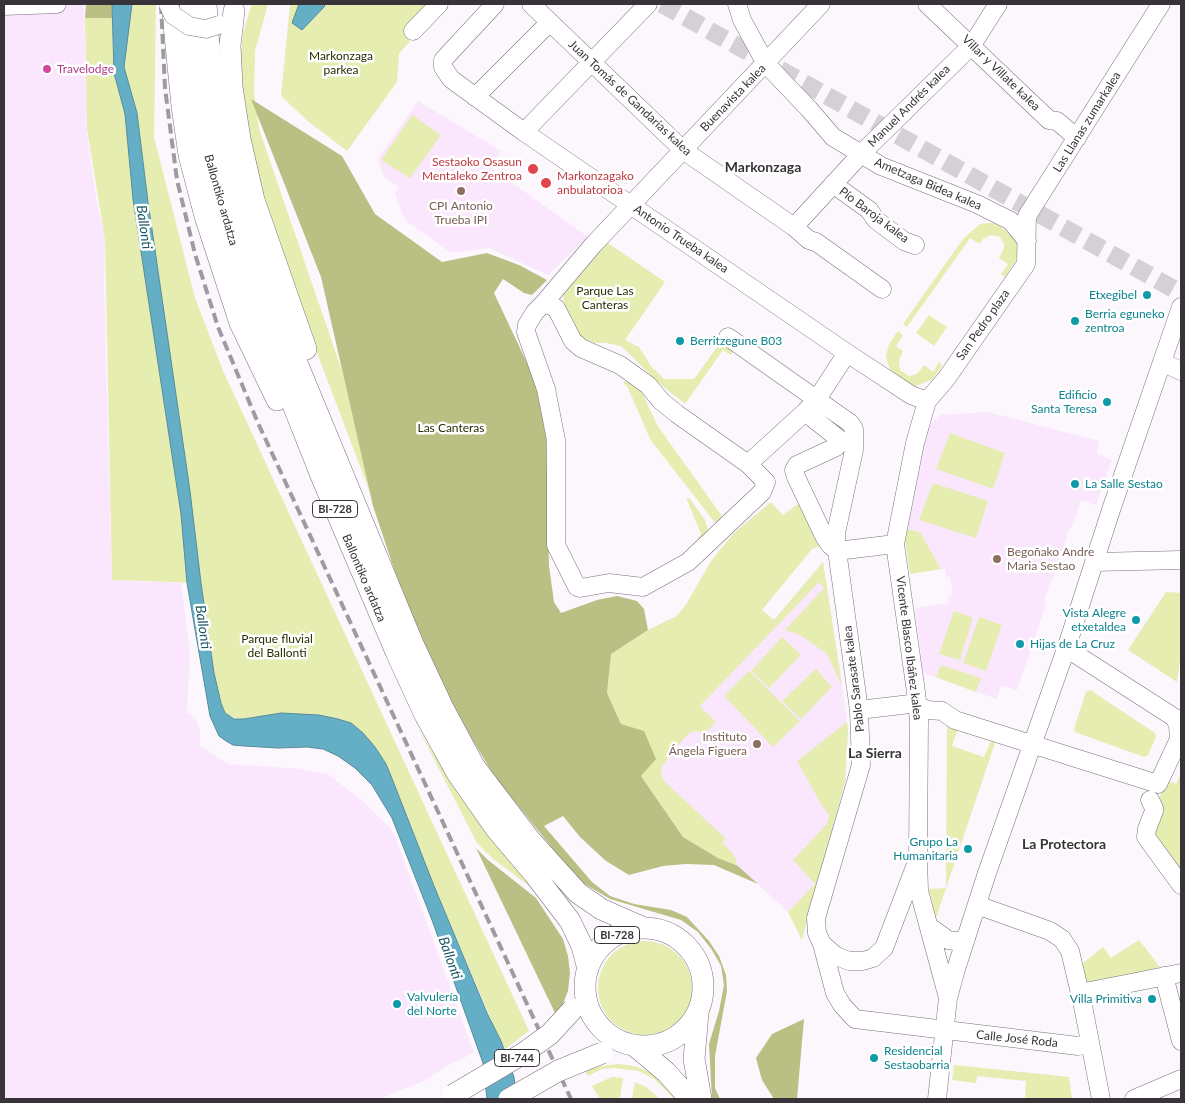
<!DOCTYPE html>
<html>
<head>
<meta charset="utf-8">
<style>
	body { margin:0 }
	#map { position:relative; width:1185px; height:1103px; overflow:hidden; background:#fcf6fd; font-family:Lato,sans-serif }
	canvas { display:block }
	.frame { position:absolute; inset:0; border:5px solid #383339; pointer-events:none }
</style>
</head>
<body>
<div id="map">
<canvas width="1185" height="1103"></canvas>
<div class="frame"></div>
</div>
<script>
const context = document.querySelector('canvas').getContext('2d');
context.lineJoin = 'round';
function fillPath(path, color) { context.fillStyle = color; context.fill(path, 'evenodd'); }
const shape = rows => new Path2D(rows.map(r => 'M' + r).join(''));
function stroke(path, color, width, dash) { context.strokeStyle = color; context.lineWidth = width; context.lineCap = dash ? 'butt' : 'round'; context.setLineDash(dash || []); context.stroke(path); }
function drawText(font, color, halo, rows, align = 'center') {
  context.font = font + ' Lato,sans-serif'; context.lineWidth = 5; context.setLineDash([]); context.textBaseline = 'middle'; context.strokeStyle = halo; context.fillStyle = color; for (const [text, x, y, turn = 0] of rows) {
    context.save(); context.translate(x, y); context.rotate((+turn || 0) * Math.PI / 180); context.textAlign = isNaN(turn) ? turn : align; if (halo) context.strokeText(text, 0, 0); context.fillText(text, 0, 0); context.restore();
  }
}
fillPath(shape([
	[4,4,84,4,87,134,96,198,105,240,104,283,112,580,181,583,190,652,187,712,196,719,200,730,200,746,228,764,301,769,328,774,365,803,390,828,396,839,474,1053,446,1066,426,1080,380,1099,4,1099],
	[418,101,501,151,490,167,588,237,548,275,489,248,451,253,405,220,395,194,399,187,384,177,378,159],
	[988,412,1099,441,1097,454,1112,460,1096,505,1081,500,1072,527,1070,527,1052,581,1051,580,1044,601,1047,602,1046,604,1017,690,1001,685,997,699,923,673,915,608,949,603,948,596,953,595,950,576,946,577,945,569,941,569,920,532,907,529,924,436,929,426,940,415],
	[823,562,840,669,848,730,845,782,818,884,788,912,641,776]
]), '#fae7fe');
fillPath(shape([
	[132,4,156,4,154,137,195,298,224,373,529,1031,504,1050,434,886,391,776,386,764,375,747,363,733,338,719,319,715,281,713,244,719,230,717,225,713,221,703,214,673,201,583,112,580,105,240,87,129,85,18,112,18,114,73,125,114,133,199,181,514,187,583,201,583,148,202,137,113,124,67],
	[252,4,268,4,255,51,254,91,259,129,342,371,371,495,257,195,240,63,243,32],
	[290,4,429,4,408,34,410,41,399,54,397,82,347,151,309,122,281,96],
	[412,115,441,135,410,178,381,160],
	[988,223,994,223,1001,227,1013,237,1017,243,1019,250,1016,260,1005,277,1001,274,1008,264,999,258,1004,248,1004,244,1000,237,990,235,983,239,980,244,970,238,907,327,903,324,963,239,980,224],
	[605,241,665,282,625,340,639,347,651,366,664,379,694,379,723,339,736,347,731,355,723,350,685,404,660,384,621,346,606,343,595,343,582,338,566,313,562,289],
	[929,315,947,327,934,346,916,333],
	[898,331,903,335,896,346,903,351,899,360,900,370,909,376,914,375,918,373,924,365,933,372,939,362,942,365,933,379,916,386,909,385,892,372,888,364,886,356,889,344],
	[627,381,642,392,657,425,722,516,716,524,650,439,628,388,623,382],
	[950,433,1005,453,993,489,936,469],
	[933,483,988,501,976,538,919,520],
	[686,497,690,499,705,520,709,533,684,559,701,534],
	[802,501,820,546,812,549,762,610,774,620,823,562,842,686,827,654,802,636,785,630,824,588,819,582,700,706,716,722,704,734,696,731,691,732,684,738,661,767,661,774,664,781,725,838,723,843,734,855,738,866,718,858,683,837,641,776,621,724,607,693,611,654,648,630,677,616,687,603,711,561,734,533,771,502,783,515],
	[907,529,920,532,941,569,910,574,905,540],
	[1166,592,1181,593,1181,654,1177,682,1128,650],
	[954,611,973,618,960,660,939,654],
	[979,617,1002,625,986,671,963,663],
	[782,637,801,655,769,688,751,671],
	[941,665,981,678,976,692,936,677],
	[816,669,832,687,801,719,782,701],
	[749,671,800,721,773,747,724,696],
	[1090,690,1155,733,1156,737,1148,755,1144,757,1075,732,1074,729,1086,692],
	[847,722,848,730,845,782,802,940,788,912,815,884,793,860,827,824,829,815,821,804,797,761],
	[947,724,958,729,952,746,984,757,991,741,995,743,936,918,929,889,946,888],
	[418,728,451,783,536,891,493,859,477,843],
	[1181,773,1181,876,1150,831,1157,804,1166,780,1176,784],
	[1139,940,1160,967,1158,974,1082,990,1078,967,1103,947,1111,958],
	'598 988a47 47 0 1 1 94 0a47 47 0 1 1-94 0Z',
	[618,1064,635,1066,649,1072,661,1080,678,1099,674,1099,654,1079,639,1071,614,1068,602,1069,588,1076,585,1071,601,1066],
	[954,1065,1069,1077,1072,1099,1025,1099,1026,1081,977,1076,976,1083,952,1080],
	[612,1077,623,1078,620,1099,600,1099,592,1086],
	[635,1082,646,1087,660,1099,632,1099]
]), '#e6edb0');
fillPath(shape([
	[86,4,112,4,112,18,85,18],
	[251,99,342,156,375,214,442,262,487,253,519,265,547,280,532,295,524,293,503,279,494,293,536,382,546,430,549,566,554,602,561,613,597,600,617,596,637,601,644,609,648,630,611,654,607,693,621,724,644,731,656,759,641,776,683,837,718,858,738,866,758,884,714,865,686,864,663,866,629,875,606,861,580,837,563,816,544,826,592,882,610,896,634,904,671,910,687,917,709,941,719,956,726,975,727,991,715,1056,715,1088,720,1099,712,1099,709,1044,719,1011,724,985,721,966,712,950,698,932,681,920,610,899,578,880,495,777,425,662,373,506,321,277],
	[476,848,488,860,536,898,563,939,568,956,570,973,568,991,562,1006,555,1013],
	[804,1019,797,1099,774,1099,762,1080,756,1058,772,1034]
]), '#bac084');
const water = shape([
	[112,4,132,4,124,67,137,113,148,202,190,491,201,583,214,673,221,703,225,713,234,719,244,719,281,713,319,715,338,719,351,723,363,733,375,747,386,764,391,776,434,886,487,1013,501,1041,514,1077,516,1099,487,1099,483,1063,432,920,392,818,372,785,355,768,338,756,323,749,307,747,278,748,244,746,233,745,226,741,219,736,210,716,187,583,181,514,133,199,125,114,114,73,112,4],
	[299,4,323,4,325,6,302,30,292,23,299,4]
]);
fillPath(water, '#64afc5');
stroke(water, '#578a9b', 1);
stroke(shape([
	[662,4,1181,293]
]), '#d5cfd6', 18, [18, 9]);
const minor = shape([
	[495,4,443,60,443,67,451,79,524,132,847,353,911,395,927,401],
	[531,4,683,150,794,227,809,240,816,242,882,289],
	[737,4,742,20,766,64,809,109,833,137,881,166,977,204,1011,221,1027,241],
	[927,4,1049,120,1057,121,1077,138],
	[4,6,57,4],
	[413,31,439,4],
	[475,97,550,22],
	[524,132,648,4],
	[833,184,869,210,876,220,904,241,915,245],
	[794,227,861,154,972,45,998,4],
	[544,303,556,308,573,341,581,348,620,365,648,385,661,401,677,414,748,464,766,482,762,492,688,562,643,587,609,583,580,588,577,587,556,545,556,440,546,389,526,332,527,325,535,312,544,303],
	[544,303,593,245,821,4],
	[728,337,850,423,854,429,854,450,836,533,836,543,859,710,861,765,816,918,817,933,822,944,836,956,849,961,863,961,873,958,884,948,915,867],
	[1162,362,1181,371],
	[805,412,839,439,839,443,836,447,797,465,794,470,796,477,824,536,830,545,837,551],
	[748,464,805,412,817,399,847,353],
	[837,551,895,544],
	[1094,562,1181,560],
	[859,710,910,704,917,705,927,710,942,711,955,720,1158,784,1179,739,1178,726,1175,718,1066,648],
	[1150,800,1154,808,1154,811,1147,829,1146,837,1181,885],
	[977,905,1050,931,1062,939,1070,951,1083,1006,1101,1099],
	[930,927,948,940,956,941,965,940],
	[822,944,835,993,842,1005,855,1019,1078,1046,1090,1044],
	[1164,976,1181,1041],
	[1080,993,1181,973],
	[948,998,919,891,918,859,919,721,916,692,895,544,915,443,927,401,946,379,1026,264,1027,216,1161,4],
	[937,1099,948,998,956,969,987,873,1067,646,1112,507,1181,307],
	[1134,1099,1181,1079]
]);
const major = shape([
	[190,4,196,82,208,161,225,224,280,372,322,478,396,652,425,715,457,773,496,829,535,875,570,921,582,946,588,969],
	[206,4,211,77,226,162,243,217,268,293,413,644,443,708,474,766,531,841,578,893,601,909,644,928],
	[234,11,230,45,232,87,240,139,254,200,306,349],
	[173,15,182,106,189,155,205,216,240,323,277,400],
	'585 987a59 59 0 1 1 118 0a59 59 0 1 1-118 0Z',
	[698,1013,694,1059,701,1099],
	[635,1046,666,1072,683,1091,687,1099]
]);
stroke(minor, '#7b6f7e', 19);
stroke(major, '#7b6f7e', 22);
stroke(minor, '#fff', 18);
stroke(major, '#fff', 21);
stroke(shape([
	[161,4,165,88,177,180,195,254,218,327,258,423,571,1099]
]), '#9f9aa0', 4, [10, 5]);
const minorBridge = shape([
	[168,4,173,15,189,26,206,29,219,25]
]);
const majorBridge = shape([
	[453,1095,524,1053,550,1034,573,1009],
	[509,1099,558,1071,602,1053]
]);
stroke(minorBridge, '#7b6f7e', 19, []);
stroke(majorBridge, '#7b6f7e', 22, []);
stroke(minorBridge, '#fff', 18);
stroke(majorBridge, '#fff', 21);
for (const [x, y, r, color] of [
	[47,69,5,"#d1479c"],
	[533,169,6,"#e0444e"],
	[546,183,6,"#e0444e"],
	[461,191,5,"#8d6e63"],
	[1147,295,5,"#0f9aa8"],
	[1075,321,5,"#0f9aa8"],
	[680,341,5,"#0f9aa8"],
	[1107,402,5,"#0f9aa8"],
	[1075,484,5,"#0f9aa8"],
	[997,559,5,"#8d6e63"],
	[1136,620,5,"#0f9aa8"],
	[1020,644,5,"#0f9aa8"],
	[757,744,5,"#8d6e63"],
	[968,849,5,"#0f9aa8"],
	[1152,999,5,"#0f9aa8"],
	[397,1004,5,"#0f9aa8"],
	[874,1058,5,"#0f9aa8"]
]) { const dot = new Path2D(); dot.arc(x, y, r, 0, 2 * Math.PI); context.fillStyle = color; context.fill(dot); stroke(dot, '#fff', 2); }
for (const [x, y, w] of [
	[335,509,45],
	[617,935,45],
	[517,1058,45]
]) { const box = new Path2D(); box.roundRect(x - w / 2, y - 8.5, w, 17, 4); context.fillStyle = '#fff'; context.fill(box); stroke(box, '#383339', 1); }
drawText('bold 11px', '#383339', null, [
	["BI-728",335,509],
	["BI-728",617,935],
	["BI-744",517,1058]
]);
drawText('12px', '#2b2d00', '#fff', [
	["Markonzaga",341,56],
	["parkea",341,70],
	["Parque Las",605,291],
	["Canteras",605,305],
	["Las Canteras",451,428],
	["Parque fluvial",277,639],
	["del Ballonti",277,653]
]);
drawText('12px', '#b23c85', '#fff', [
	["Travelodge",57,69]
], 'left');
drawText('12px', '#383339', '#fff', [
	["Villar y Villate kalea",1001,73,44],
	["Juan Tomás de Gandarias kalea",630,98,43],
	["Buenavista kalea",733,98,-46],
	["Manuel Andrés kalea",909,106,-45],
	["Las Llanas zumarkalea",1087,122,-58],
	["Ametzaga Bidea kalea",928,184,23],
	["Ballontiko ardatza",221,200,74],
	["Pío Baroja kalea",874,215,37],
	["Antonio Trueba kalea",681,239,34],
	["San Pedro plaza",983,325,-55],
	["Ballontiko ardatza",364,578,67],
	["Vicente Blasco Ibáñez kalea",909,648,83],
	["Pablo Sarasate kalea",854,679,-97],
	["Calle José Roda",1017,1039,6]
]);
drawText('12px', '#be3a42', '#fff', [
	["Sestaoko Osasun",522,162],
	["Mentaleko Zentroa",522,176],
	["Markonzagako",557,176,"left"],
	["anbulatorioa",557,190,"left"]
], 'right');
drawText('12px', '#785e54', '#fff', [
	["CPI Antonio",461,206],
	["Trueba IPI",461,220],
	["Begoñako Andre",1007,552,"left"],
	["Maria Sestao",1007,566,"left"],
	["Instituto",747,737,"right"],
	["Ángela Figuera",747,751,"right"]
]);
drawText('12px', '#0d838f', '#fff', [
	["Etxegibel",1137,295,"right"],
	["Berria eguneko",1085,314],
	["zentroa",1085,328],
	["Berritzegune B03",690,341],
	["Edificio",1097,395,"right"],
	["Santa Teresa",1097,409,"right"],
	["La Salle Sestao",1085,484],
	["Vista Alegre",1126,613,"right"],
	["etxetaldea",1126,627,"right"],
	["Hijas de La Cruz",1030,644],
	["Grupo La",958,842,"right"],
	["Humanitaria",958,856,"right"],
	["Valvulería",407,997],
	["del Norte",407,1011],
	["Villa Primitiva",1142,999,"right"],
	["Residencial",884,1051],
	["Sestaobarria",884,1065]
], 'left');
drawText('bold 14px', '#383339', '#fff', [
	["Markonzaga",763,167],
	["La Sierra",875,753],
	["La Protectora",1064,844]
]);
drawText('italic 14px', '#185767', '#fff', [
	["Ballonti",144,227,82],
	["Ballonti",203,627,82],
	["Ballonti",450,958,70]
]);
</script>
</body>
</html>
